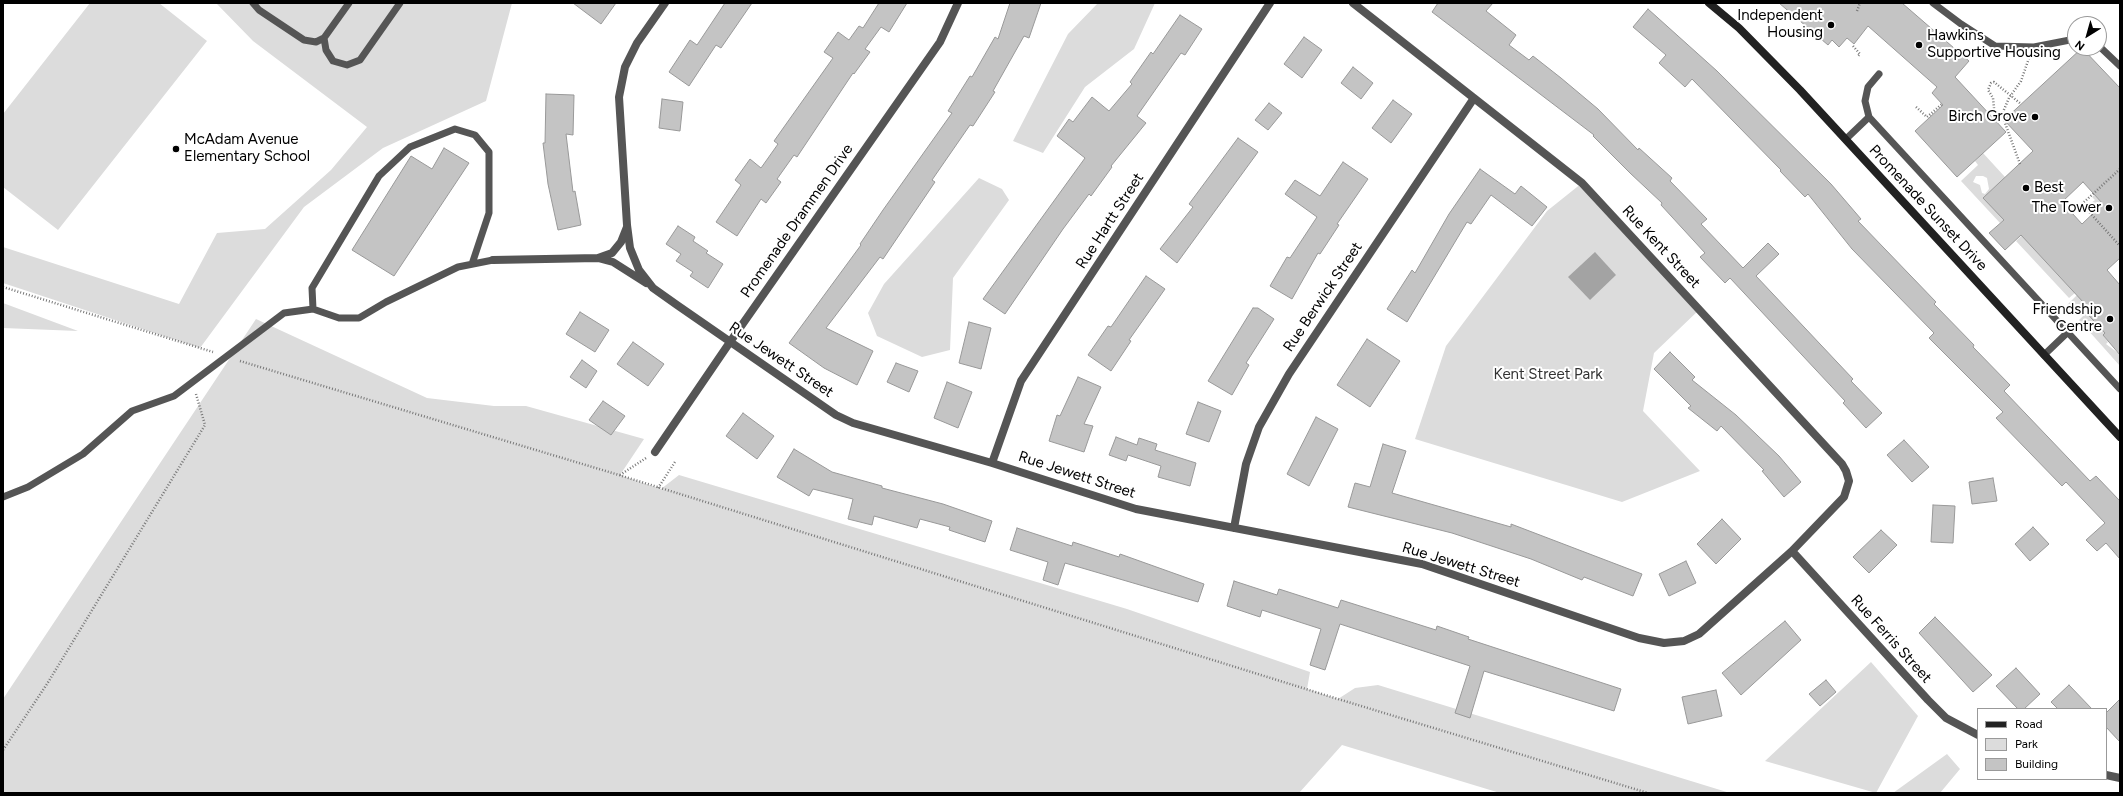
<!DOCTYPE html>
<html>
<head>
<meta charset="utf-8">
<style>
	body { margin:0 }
	#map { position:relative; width:2123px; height:796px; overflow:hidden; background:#fff; font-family:Figtree,sans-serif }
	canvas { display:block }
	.frame { position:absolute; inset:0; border:4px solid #000; pointer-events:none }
	.legend { position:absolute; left:1977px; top:708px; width:130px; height:72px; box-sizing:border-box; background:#fff; border:1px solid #999; margin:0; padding:5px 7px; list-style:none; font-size:12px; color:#000 }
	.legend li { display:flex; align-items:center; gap:8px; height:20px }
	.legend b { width:20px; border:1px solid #999 }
	.north { position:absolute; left:2067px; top:16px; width:40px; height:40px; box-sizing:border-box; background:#fff; border:1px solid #999; border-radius:50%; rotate:217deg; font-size:11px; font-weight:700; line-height:16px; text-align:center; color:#000 }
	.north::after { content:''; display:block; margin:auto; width:14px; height:18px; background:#000; clip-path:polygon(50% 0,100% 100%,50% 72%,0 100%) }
</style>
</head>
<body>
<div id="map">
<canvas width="2123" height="796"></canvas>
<div class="frame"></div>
<ul class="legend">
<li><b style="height:5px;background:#222"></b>Road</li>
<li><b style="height:11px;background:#dcdcdc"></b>Park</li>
<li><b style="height:11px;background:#c4c4c4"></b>Building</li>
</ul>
<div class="north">N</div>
</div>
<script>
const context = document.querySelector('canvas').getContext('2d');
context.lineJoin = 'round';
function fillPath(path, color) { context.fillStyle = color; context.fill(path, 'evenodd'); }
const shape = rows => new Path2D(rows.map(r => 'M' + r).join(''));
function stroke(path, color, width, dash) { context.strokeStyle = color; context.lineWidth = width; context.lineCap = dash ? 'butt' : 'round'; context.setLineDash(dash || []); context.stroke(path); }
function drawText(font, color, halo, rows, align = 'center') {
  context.font = font + ' Figtree,sans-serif'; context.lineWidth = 4; context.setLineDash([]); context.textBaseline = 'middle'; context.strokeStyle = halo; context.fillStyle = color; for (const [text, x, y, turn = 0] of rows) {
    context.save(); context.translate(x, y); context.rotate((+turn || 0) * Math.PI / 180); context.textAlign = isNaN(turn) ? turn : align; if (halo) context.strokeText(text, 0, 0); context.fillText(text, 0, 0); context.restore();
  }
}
fillPath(shape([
	[90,3,159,3,207,41,58,230,3,187,3,114],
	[216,3,512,3,486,101,383,148,304,207,200,348,3,283,3,247,179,304,217,233,265,229,331,170,367,127,253,41],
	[1098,3,1155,3,1134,49,1085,87,1043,153,1013,141,1068,34],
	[1983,153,2005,177,2004,220,2000,223,1961,181,1978,165,1975,161],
	[1976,176,1983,176,1987,178,1989,189,1985,194,1982,193,1980,185,1973,182],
	[2120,171,2097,197,2103,204,2120,243,2090,211,2095,207,2091,203,2095,200,2092,197],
	[979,178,1002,189,1009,200,953,278,950,350,922,357,877,336,868,313,884,284],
	[1582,183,1700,309,1654,353,1643,411,1700,471,1622,502,1415,439,1446,346,1547,211],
	[2027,230,2038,253,2075,293,2069,298,2016,241],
	[2094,294,2073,314,2066,306,2077,295,2079,297],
	[3,303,78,331,3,328],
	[2094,305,2104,315,2096,323,2105,333,2103,335,2108,342,2106,344,2118,353,2120,351,2120,366,2079,320],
	[256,319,427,398,494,406,526,406,644,439,620,475,661,489,679,475,1127,609,1310,672,1307,689,1338,699,1355,688,1378,685,1730,793,1500,793,1342,745,1299,793,3,793,3,699],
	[1871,662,1918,716,1876,793,1765,761],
	[1947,754,1960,769,1940,793,1893,793]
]), '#dcdcdc');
fillPath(shape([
	[1595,252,1616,275,1590,300,1568,277]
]), '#a3a3a3');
const building = shape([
	[573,3,616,3,601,24,573,3],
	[725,3,752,3,721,48,716,45,689,86,669,72,690,40,697,45,725,3],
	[879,3,907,3,889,32,881,27,865,49,870,52,854,74,853,73,797,157,794,155,777,179,781,182,766,203,761,199,737,236,716,222,741,185,735,180,750,159,761,168,778,144,774,141,833,58,824,52,838,32,849,40,859,26,863,28,879,3],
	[1010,3,1041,3,1029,38,1024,36,993,91,995,92,973,126,970,125,932,180,935,182,883,259,880,257,826,328,873,351,857,385,824,368,789,343,861,245,860,244,883,210,952,113,948,111,970,76,972,77,995,37,998,39,1010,3],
	[1438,3,1493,3,1486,11,1516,35,1509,45,1529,60,1533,56,1561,78,1598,109,1638,150,1639,148,1672,178,1670,181,1707,219,1701,224,1743,268,1768,243,1779,254,1756,276,1853,379,1851,381,1882,413,1866,428,1843,403,1845,401,1730,278,1725,283,1700,257,1705,253,1661,205,1662,203,1630,173,1593,136,1594,135,1432,12,1438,3],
	[1779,3,1902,3,1969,61,1955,77,2006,132,1957,177,1915,131,1943,105,1932,93,1937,87,1868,26,1854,44,1847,38,1839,47,1832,40,1828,45,1779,3],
	[1648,9,1717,71,1831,184,1861,219,1858,221,1936,302,1934,304,1974,345,1973,347,2010,385,2004,391,2090,481,2096,476,2120,501,2120,559,2106,543,2097,551,2086,540,2105,523,2066,482,2062,486,1996,418,2003,412,1929,338,1934,333,1852,249,1808,194,1805,197,1780,171,1781,170,1692,79,1685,87,1659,63,1666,55,1633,27,1648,9],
	[1180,15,1202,29,1185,55,1181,53,1137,116,1146,123,1111,166,1112,167,1091,196,1089,194,1063,229,1005,314,983,299,1085,158,1057,136,1069,119,1073,122,1092,97,1109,111,1132,84,1130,82,1151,52,1153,54,1180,15],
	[1304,37,1322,50,1302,78,1284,64,1304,37],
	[2082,48,2120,88,2120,258,2107,270,2120,285,2120,355,2103,335,2105,333,2081,307,2084,303,2021,235,2005,250,1989,233,2004,220,1983,198,2033,151,2004,120,2082,48],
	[2083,182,2103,204,2082,224,2062,202,2083,182],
	[1353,67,1373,83,1361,99,1341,83,1353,67],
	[546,94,574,95,573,135,566,134,573,192,575,191,581,225,558,230,548,184,543,143,545,143,546,94],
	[662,99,683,102,680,131,659,128,662,99],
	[1393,100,1412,114,1391,143,1372,128,1393,100],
	[1269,103,1282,113,1268,130,1255,120,1269,103],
	[1238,138,1258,152,1177,263,1160,249,1193,207,1189,204,1238,138],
	[444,148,469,163,394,276,352,250,411,156,432,169,444,148],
	[1343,162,1368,179,1337,224,1339,225,1320,254,1318,253,1292,299,1270,286,1287,257,1290,258,1317,217,1285,194,1295,180,1320,196,1343,162],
	[1480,169,1515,194,1521,186,1547,207,1532,226,1491,195,1471,224,1467,222,1407,322,1387,309,1412,270,1415,273,1449,214,1480,169],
	[678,226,695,237,693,241,708,251,706,253,723,264,708,288,690,276,693,272,676,261,681,254,666,244,678,226],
	[1146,276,1165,289,1129,340,1131,341,1111,371,1088,355,1108,326,1111,327,1146,276],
	[1253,308,1258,308,1274,319,1246,363,1249,365,1232,395,1208,381,1253,308],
	[580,312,609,330,595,352,566,334,580,312],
	[969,322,991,328,981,369,959,363,969,322],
	[1367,339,1400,361,1370,407,1337,385,1367,339],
	[633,342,664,364,648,386,617,364,633,342],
	[1670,352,1695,377,1692,380,1736,415,1779,456,1801,482,1784,497,1762,471,1764,470,1721,426,1717,431,1688,408,1691,406,1654,369,1670,352],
	[582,360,597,371,586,388,570,377,582,360],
	[896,363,918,371,909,392,887,382,896,363],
	[1078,377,1101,387,1084,424,1093,426,1084,452,1049,441,1057,415,1060,416,1078,377],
	[947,382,972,392,958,428,934,418,947,382],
	[603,401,625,416,611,435,589,420,603,401],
	[1198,402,1221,411,1209,442,1186,434,1198,402],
	[743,413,774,436,757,459,726,436,743,413],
	[1316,417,1338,429,1309,486,1287,474,1316,417],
	[1116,437,1137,445,1139,438,1157,444,1155,450,1196,463,1190,486,1158,477,1161,466,1128,455,1126,461,1109,455,1116,437],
	[1904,440,1929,467,1912,482,1887,455,1904,440],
	[1383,444,1406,451,1392,493,1511,527,1511,524,1642,574,1633,596,1584,577,1582,580,1531,559,1452,533,1348,507,1355,483,1370,487,1383,444],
	[794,449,832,472,882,486,882,488,943,504,992,521,985,542,949,530,950,527,920,519,917,528,874,516,872,525,848,519,853,499,813,489,809,496,777,477,794,449],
	[1993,478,1997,501,1972,504,1969,482,1993,478],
	[1933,505,1955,506,1953,543,1931,542,1933,505],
	[1722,519,1741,539,1716,564,1697,544,1722,519],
	[2033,527,2049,544,2030,561,2015,544,2033,527],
	[1017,528,1072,546,1073,542,1119,557,1120,554,1204,584,1198,602,1065,563,1058,585,1043,580,1048,562,1010,550,1017,528],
	[1881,530,1897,545,1869,573,1853,557,1881,530],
	[1686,561,1696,583,1669,596,1659,574,1686,561],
	[1234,581,1277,595,1279,589,1338,608,1341,600,1436,630,1437,626,1469,637,1468,639,1621,689,1614,711,1484,671,1470,718,1455,713,1470,666,1340,624,1325,670,1310,665,1321,629,1262,610,1260,617,1227,606,1234,581],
	[1935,617,1992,675,1973,692,1919,633,1935,617],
	[1785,621,1801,640,1741,695,1722,673,1785,621],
	[2016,668,2040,694,2024,709,2018,709,1996,686,2016,668],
	[1826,680,1836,692,1820,706,1809,694,1826,680],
	[2069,685,2092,709,2058,709,2051,702,2069,685],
	[1716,690,1722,716,1688,724,1682,697,1716,690],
	[2120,699,2120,742,2106,727,2106,713,2120,699]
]);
fillPath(building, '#c4c4c4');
stroke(building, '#999', 1);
stroke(shape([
	[1857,11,1860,3],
	[1853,46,1860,54,1858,56],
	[1916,107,1927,117,1942,104],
	[2004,119,1996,113,1994,108,1993,98,1988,90,1991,83,1994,82,2021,104],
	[2020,164,2005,123,2003,112,2009,98,2021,81,2029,58],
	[2120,169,2082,204,2120,246],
	[3,287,213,352],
	[240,361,619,475,1338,699,1648,793],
	[620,475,646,458],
	[658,488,675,462],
	[3,750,47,684,205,425,196,394]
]), '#777', 2.5, [1, 2]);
stroke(shape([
	[253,3,259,10,304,40,316,42,324,38,349,3],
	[1933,3,1961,24,1995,46,2034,47,2075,39],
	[324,38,326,50,333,61,347,65,360,60,400,3],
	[2099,46,2120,66],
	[1869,117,1865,101,1868,87,1879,74],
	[1846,139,1869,117,2120,389],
	[313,309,312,288,379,176,410,147,455,129,475,135,489,152,489,213,472,264],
	[2044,355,2068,332],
	[3,497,28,487,83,454,132,411,174,396,284,313,313,309,339,318,359,318,386,302,458,267,493,260]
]), '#555', 7);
stroke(shape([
	[665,3,637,43,625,67,619,97,627,225,630,248,639,270,653,288,677,305,836,415,853,423,992,463,1136,509,1422,564,1639,638,1664,643,1684,641,1699,634,1792,551,1844,497,1849,481,1846,471,1842,464,1582,183,1353,3],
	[598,258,612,253,621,242,627,227],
	[493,260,598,258,613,262,646,283],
	[655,452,730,342,940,42,958,3],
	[992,463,1021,381,1270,3],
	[1234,528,1246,464,1259,427,1289,374,1474,98],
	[1792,551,1928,700,1946,718,1978,735],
	[2106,775,2120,778]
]), '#555', 8);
stroke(shape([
	[1709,3,1739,28,1800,90,2120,437]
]), '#222', 8);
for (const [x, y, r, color] of [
	[1831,25,4,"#000"],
	[1919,45,4,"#000"],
	[2035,117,4,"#000"],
	[176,149,4,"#000"],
	[2026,188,4,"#000"],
	[2109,208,4,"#000"],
	[2110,319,4,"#000"]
]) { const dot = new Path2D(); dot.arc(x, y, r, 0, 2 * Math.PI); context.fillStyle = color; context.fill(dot); stroke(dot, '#fff', 1.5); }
drawText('15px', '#000', '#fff', [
	["Independent",1823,16],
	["Housing",1823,33],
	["Hawkins",1927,36,"left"],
	["Supportive Housing",1927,53,"left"],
	["Birch Grove",2027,117],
	["McAdam Avenue",184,140,"left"],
	["Elementary School",184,157,"left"],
	["Best",2034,188,"left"],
	["The Tower",2101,208],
	["Friendship",2102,310],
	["Centre",2102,327]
], 'right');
drawText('15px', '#000', '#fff', [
	["Promenade Sunset Drive",1928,208,47],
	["Promenade Drammen Drive",797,221,-55],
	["Rue Hartt Street",1110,221,-57],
	["Rue Kent Street",1661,247,47],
	["Rue Berwick Street",1323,297,-56],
	["Rue Jewett Street",781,360,34],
	["Rue Jewett Street",1077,475,18],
	["Rue Jewett Street",1461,565,17],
	["Rue Ferris Street",1891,639,48]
]);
drawText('15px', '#333', '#fff', [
	["Kent Street Park",1548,375]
]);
</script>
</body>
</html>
